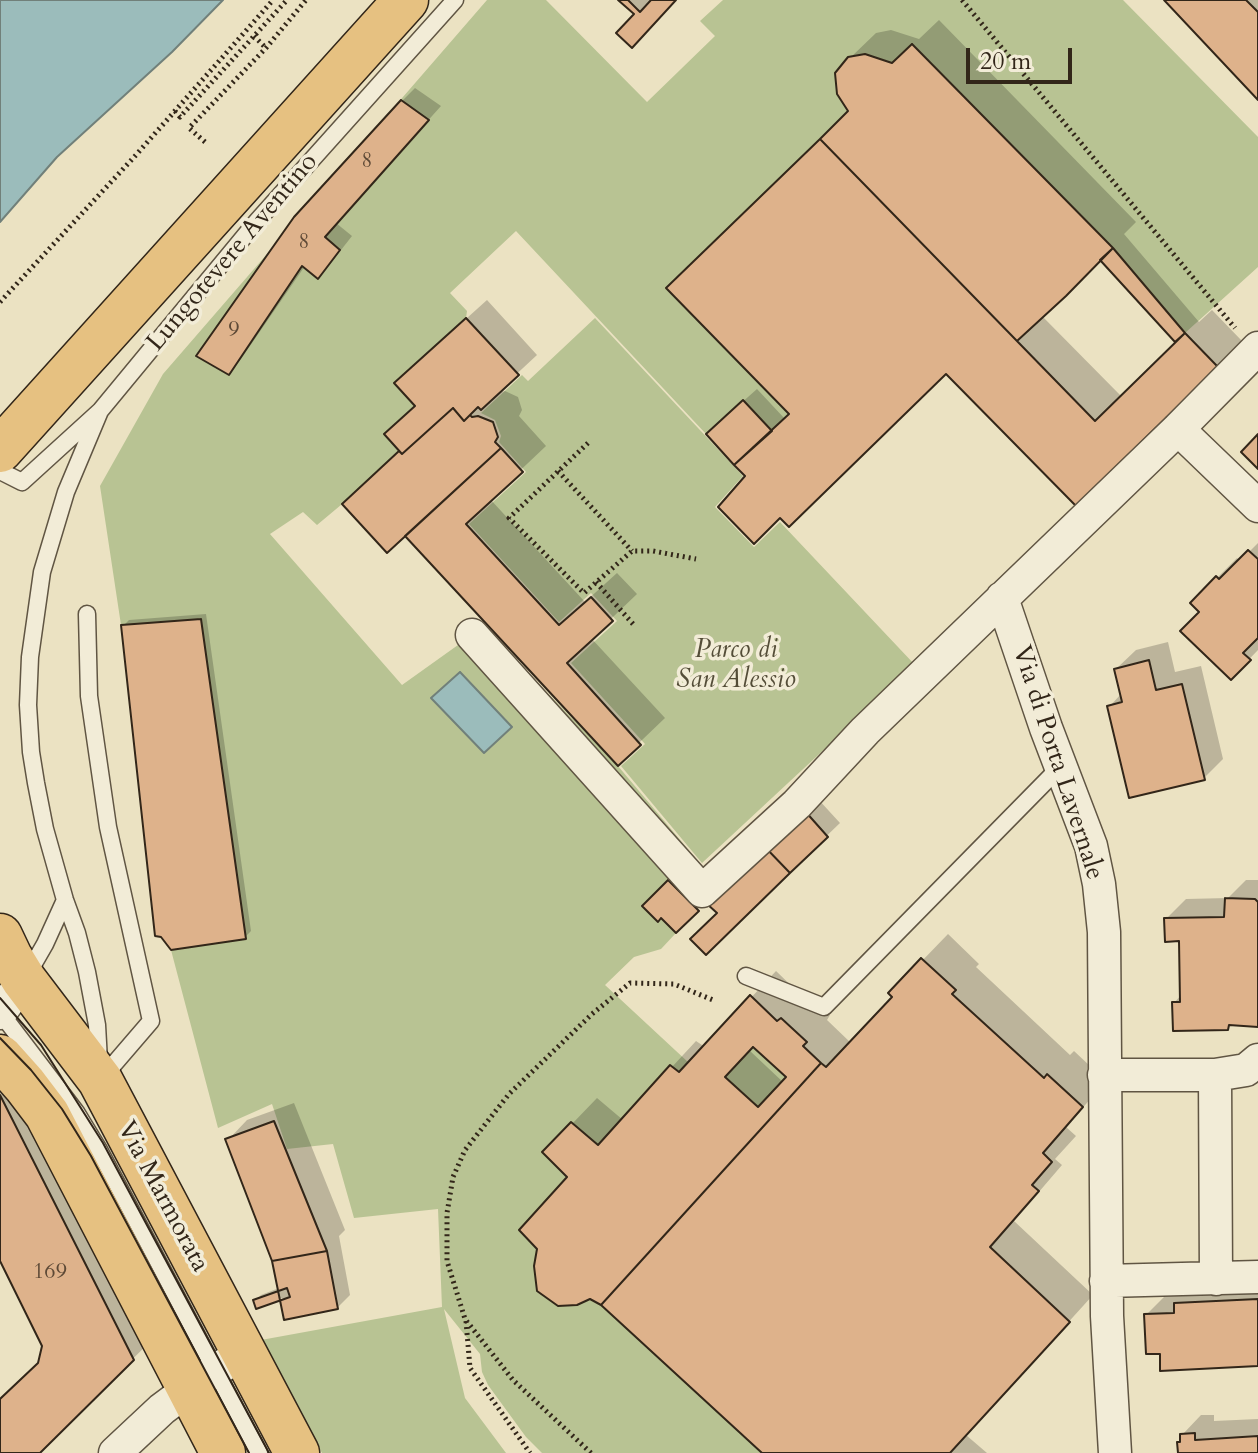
<!DOCTYPE html>
<html>
<head>
<meta charset="utf-8">
<style>
	body { margin:0 }
	#map { position:relative; width:1258px; height:1453px; overflow:hidden; background:#ebe2c2; font-family:Cardo,serif }
	canvas { display:block }
	.scale { position:absolute; left:966px; top:48px; width:106px; height:36px; box-sizing:border-box; border:4px solid #322619; border-top:0; padding-left:10px; font-size:24px; line-height:28px; white-space:nowrap; color:#322619; -webkit-text-stroke:6px #f2ecd7; paint-order:stroke }
</style>
</head>
<body>
<div id="map">
<canvas width="1258" height="1453"></canvas>
<div class="scale">20 m</div>
</div>
<script>
const context = document.querySelector('canvas').getContext('2d');
context.lineJoin = 'round';
function fillPath(path, color) { context.fillStyle = color; context.fill(path, 'evenodd'); }
const shape = rows => new Path2D(rows.map(r => 'M' + r).join(''));
function stroke(path, color, width, dash) { context.strokeStyle = color; context.lineWidth = width; context.lineCap = dash ? 'butt' : 'round'; context.setLineDash(dash || []); context.stroke(path); }
function drawText(font, color, halo, rows, align = 'center') {
  context.font = font + ' Cardo,serif'; context.lineWidth = 7; context.setLineDash([]); context.textBaseline = 'middle'; context.strokeStyle = halo; context.fillStyle = color; for (const [text, x, y, turn = 0] of rows) {
    context.save(); context.translate(x, y); context.rotate((+turn || 0) * Math.PI / 180); context.textAlign = isNaN(turn) ? turn : align; if (halo) context.strokeText(text, 0, 0); context.fillText(text, 0, 0); context.restore();
  }
}
fillPath(shape([
	[487,0,546,0,647,102,715,36,700,21,723,0,1123,0,1258,137,1258,267,1185,333,1113,248,913,44,892,63,865,54,848,111,667,288,789,414,772,431,743,401,706,434,516,231,450,293,467,311,466,318,394,383,415,406,402,454,317,525,303,512,270,534,402,685,472,635,482,625,618,766,702,866,677,890,668,881,642,906,657,921,661,918,676,933,661,949,634,957,605,985,689,1063,679,1072,669,1065,598,1145,571,1122,542,1152,567,1177,537,1249,534,1266,537,1291,558,1306,581,1303,590,1299,601,1305,762,1453,542,1453,526,1437,488,1385,482,1372,480,1354,444,1309,465,1398,506,1453,322,1453,261,1340,442,1307,438,1209,354,1218,333,1144,287,1149,272,1104,218,1128,171,950,245,939,201,620,121,625,100,486,163,374],
	[595,318,743,476,715,507,754,547,780,522,915,665,702,863,621,766,645,744,571,663,617,621,591,593,559,622,469,524,526,472,499,442,501,436,495,420,481,413,522,375,528,381],
	[753,1047,786,1077,758,1107,725,1077]
]), '#b8c393');
const water = shape([
	[0,0,223,0,172,52,57,157,0,222,0,0],
	[460,672,512,727,484,753,431,698,460,672]
]);
fillPath(water, '#9bbcbb');
stroke(water, '#71807a', 2);
fillPath(shape([
	[621,0,674,0,637,14],
	[1167,0,1258,0,1258,98],
	[939,20,1136,222,1124,234,1199,322,1212,310,1242,341,1076,503,946,371,748,476,721,421,757,389,785,419,791,413,694,263,851,111,850,58,876,33,891,30,919,39],
	[1101,258,1178,342,1122,397,1042,316],
	[415,88,441,106,336,223,352,236,330,264,318,277,305,266,241,359,229,372,402,101],
	[487,300,537,355,495,394,505,391,518,397,522,410,519,416,546,446,490,499,585,602,617,573,637,594,591,638,665,718,618,763,369,479,401,450,417,405,416,364],
	[1258,543,1258,650,1231,678,1202,612,1192,603,1237,558,1240,561],
	[206,614,251,931,245,937,123,626,129,620],
	[1168,642,1175,672,1201,666,1223,759,1204,778,1109,707,1122,693,1116,669,1136,650],
	[818,799,840,823,706,952,719,913,707,900,676,931,661,915,645,906,682,869,713,899],
	[1246,880,1258,880,1258,1025,1232,1023,1227,1028,1174,1003,1182,994,1181,939,1166,919,1186,899,1228,898],
	[948,934,979,964,976,967,1070,1055,1074,1051,1106,1081,1066,1127,1076,1136,1055,1159,1062,1165,1014,1221,1093,1295,966,1435,987,1453,765,1453,570,1177,545,1152,597,1098,623,1120,696,1041,705,1047,776,971,803,997,807,994,830,1015,827,1020,851,1043,894,997,891,993],
	[754,1045,789,1077,784,1083,749,1050],
	[0,1055,158,1334,37,1453,0,1453,0,1401,40,1363,44,1345,0,1257],
	[294,1103,345,1230,339,1236,350,1295,337,1308,281,1298,255,1301,261,1295,279,1288,274,1262,228,1140,247,1120],
	[1258,1282,1258,1364,1162,1352,1146,1315,1165,1296,1185,1295],
	[1201,1415,1214,1415,1214,1421,1258,1419,1258,1453,1180,1453,1179,1442,1182,1439,1182,1435]
]), '#0003');
const building = shape([
	[618,0,628,0,640,12,651,0,676,0,632,48,616,33,634,14,618,0],
	[1164,0,1246,0,1258,12,1258,100,1164,0],
	[912,44,1113,248,1066,296,1017,341,820,139,848,111,837,94,835,73,848,57,865,54,892,63,912,44],
	[401,100,429,120,325,237,340,250,318,279,302,266,229,375,196,356,294,217,401,100],
	[820,139,1095,421,1185,333,1218,367,1076,506,946,374,789,527,780,518,754,544,718,507,745,476,734,465,789,414,666,288,820,139],
	[1113,248,1185,333,1175,342,1100,260,1113,248],
	[466,318,519,375,481,410,478,407,464,421,453,408,402,454,384,434,415,406,394,383,466,318],
	[743,400,772,431,734,465,706,434,743,400],
	[453,408,464,421,470,415,472,417,478,416,493,422,498,437,495,442,501,448,387,553,342,504,399,451,402,454,453,408],
	[1258,434,1258,469,1241,452,1258,434],
	[501,448,523,472,466,524,559,625,591,597,613,621,567,663,641,745,618,766,405,536,501,448],
	[1248,550,1258,559,1258,638,1243,653,1251,660,1231,680,1180,631,1199,612,1190,603,1216,576,1219,579,1248,550],
	[201,619,246,939,171,950,161,937,155,936,121,625,201,619],
	[1149,660,1156,690,1182,684,1205,780,1129,798,1107,706,1122,702,1114,669,1149,660],
	[804,810,828,837,790,873,764,846,804,810],
	[764,846,790,873,706,955,690,939,717,913,706,903,764,846],
	[668,880,699,911,676,933,661,918,658,922,642,906,668,880],
	[1225,898,1255,899,1258,902,1258,1027,1229,1025,1228,1030,1173,1031,1172,1002,1180,1002,1179,941,1165,942,1164,918,1224,917,1225,898],
	[921,958,956,990,952,994,1044,1078,1047,1074,1083,1107,1043,1153,1052,1162,1032,1185,1039,1191,990,1247,1070,1322,950,1453,762,1453,601,1305,821,1063,826,1067,892,997,888,993,921,958],
	[750,995,777,1021,781,1018,807,1042,803,1046,821,1063,601,1305,590,1299,577,1305,558,1306,537,1291,534,1266,537,1249,519,1230,567,1177,542,1152,571,1122,598,1145,670,1065,679,1072,750,995],
	[753,1047,786,1077,758,1107,725,1077,753,1047],
	[0,1095,134,1360,40,1453,0,1453,0,1399,38,1363,42,1346,0,1261,0,1095],
	[274,1121,327,1251,272,1261,225,1139,274,1121],
	[327,1251,338,1309,284,1320,272,1261,327,1251],
	[287,1288,290,1297,256,1309,253,1300,287,1288],
	[1258,1299,1258,1366,1160,1371,1160,1354,1146,1354,1144,1314,1174,1313,1174,1303,1258,1299],
	[1195,1433,1195,1440,1258,1436,1258,1453,1178,1453,1177,1442,1180,1442,1180,1434,1195,1433]
]);
fillPath(building, '#deb28b');
stroke(building, '#322619', 2);
const lane = shape([
	[0,471,22,482,100,411,257,221,455,0],
	[87,614,89,696,108,827,151,1021,102,1078],
	[746,976,824,1007,1060,767],
	[26,977,45,944,65,900],
	[0,1012,76,1112,99,1150,259,1453],
	[99,1061,97,1025,87,972,77,933,65,900,45,829,36,783,31,752,28,705,30,657,42,572,66,492,100,411]
]);
const street = shape([
	[1178,429,1258,506],
	[1002,598,1046,728,1091,846,1099,884,1104,932,1107,1316,1115,1453],
	[472,635,702,891,797,804,865,731,1178,429,1258,348],
	[0,1013,24,980],
	[1104,1075,1215,1075,1216,1279],
	[1215,1075,1246,1070,1258,1060],
	[1106,1281,1258,1277],
	[115,1453,162,1409,209,1374,244,1353]
]);
const primary = shape([
	[0,450,406,0],
	[0,936,10,957,24,980,100,1080,297,1453],
	[0,1057,25,1085,47,1114,223,1453]
]);
stroke(lane, '#605543', 19);
stroke(street, '#605543', 35);
stroke(primary, '#322619', 47);
stroke(shape([
	[962,0,1235,328],
	[254,36,266,48],
	[175,111,180,117,287,0],
	[205,142,189,128,266,48,306,0],
	[0,302,136,155,273,0],
	[588,443,509,518,584,593,632,551,653,551,696,559],
	[558,471,632,551],
	[596,582,633,624],
	[466,1321,470,1368,530,1453],
	[591,1453,513,1380,465,1319,447,1261,447,1213,453,1177,465,1150,509,1094,592,1014,630,983,674,984,713,1000]
]), '#322619', 5, [2, 4]);
stroke(lane, '#f2ecd7', 16);
stroke(street, '#f2ecd7', 32);
stroke(primary, '#e6c181', 44);
stroke(shape([
	[0,998,41,1045,103,1143,269,1453],
	[0,1038,31,1070,62,1109,91,1156,249,1453]
]), '#322619', 2);
drawText('22px', '#5d4936', null, [
	["8",367,162],
	["8",304,243],
	["9",234,331],
	["169",50,1273]
]);
drawText('26px', '#322619', '#f2ecd7', [
	["Lungotevere Aventino",233,253,-50],
	["Via di Porta Lavernale",1057,763,72],
	["Via Marmorata",162,1197,62]
]);
drawText('italic 26px', '#544d38', '#f2ecd7', [
	["Parco di",736,651],
	["San Alessio",736,681]
]);
</script>
</body>
</html>
